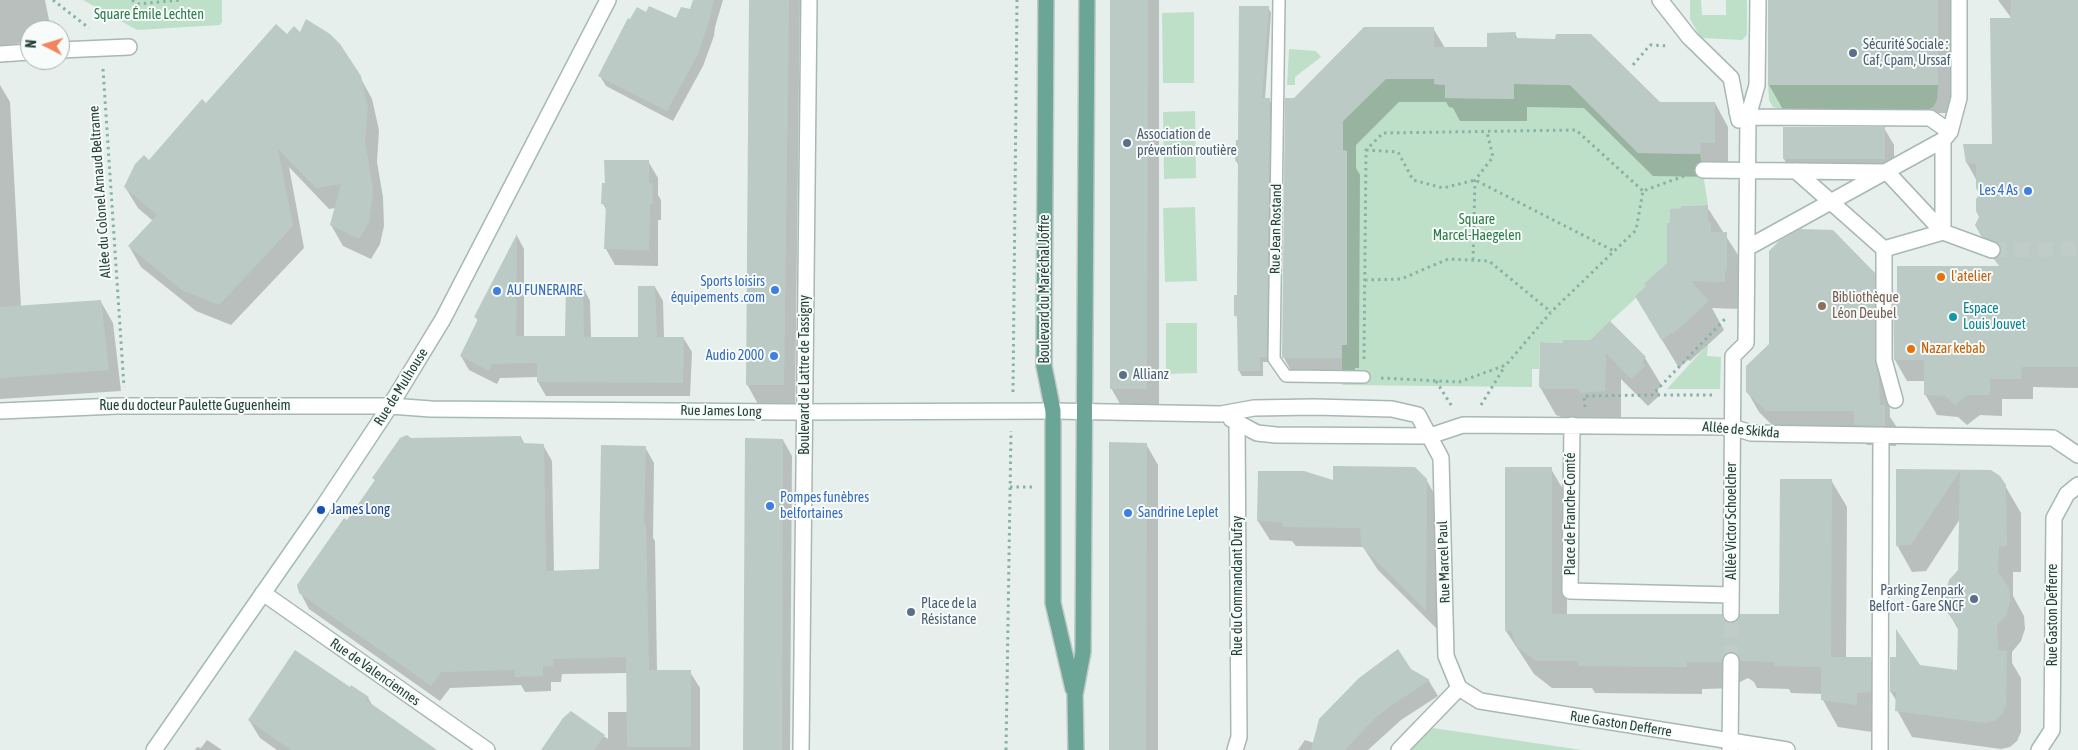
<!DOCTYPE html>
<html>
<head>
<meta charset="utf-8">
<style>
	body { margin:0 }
	#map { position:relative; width:2078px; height:750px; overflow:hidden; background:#e6efeb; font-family:"Asap Condensed",sans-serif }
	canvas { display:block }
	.north { position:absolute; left:20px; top:20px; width:50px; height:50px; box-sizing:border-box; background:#f7fbf9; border:1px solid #a3b1ad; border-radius:50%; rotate:275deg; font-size:14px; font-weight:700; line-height:20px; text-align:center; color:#24423a }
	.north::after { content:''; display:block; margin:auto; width:18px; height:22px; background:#f4845f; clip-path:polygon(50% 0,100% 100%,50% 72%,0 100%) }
</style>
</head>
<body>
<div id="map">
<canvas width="2078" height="750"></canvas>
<div class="north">N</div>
</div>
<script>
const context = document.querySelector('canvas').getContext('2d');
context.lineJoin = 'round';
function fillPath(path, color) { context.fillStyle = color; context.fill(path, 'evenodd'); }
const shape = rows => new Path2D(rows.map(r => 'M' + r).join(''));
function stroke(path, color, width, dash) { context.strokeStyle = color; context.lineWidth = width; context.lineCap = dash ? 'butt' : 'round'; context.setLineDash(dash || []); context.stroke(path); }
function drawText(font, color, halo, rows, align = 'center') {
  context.font = font + ' "Asap Condensed",sans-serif'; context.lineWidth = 4; context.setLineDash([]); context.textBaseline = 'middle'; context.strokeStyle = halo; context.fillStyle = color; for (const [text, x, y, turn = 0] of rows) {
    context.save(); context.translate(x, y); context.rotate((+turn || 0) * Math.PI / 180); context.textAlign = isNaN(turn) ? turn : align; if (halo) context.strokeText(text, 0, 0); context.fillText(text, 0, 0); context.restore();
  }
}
fillPath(shape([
	[83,0,222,0,222,22,220,25,137,30],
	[1690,0,1701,0,1702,15,1726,15,1726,0,1747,0,1747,35,1742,40,1701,38,1690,19],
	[1194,12,1194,83,1163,83,1162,13],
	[1289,49,1316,51,1321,57,1295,77,1295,85,1287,85],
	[1386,79,1434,79,1434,84,1445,85,1446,98,1514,99,1514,84,1570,85,1638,153,1700,154,1708,205,1681,206,1681,208,1670,210,1670,222,1667,223,1681,250,1645,284,1646,286,1635,296,1636,298,1590,340,1563,340,1563,343,1540,342,1539,369,1532,369,1532,387,1342,385,1342,345,1347,344,1347,151,1343,150,1343,121],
	[1768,85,1938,85,1937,100,1933,107,1927,110,1783,110,1773,107,1769,100],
	[1195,111,1196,178,1164,179,1163,112],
	[1195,207,1197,281,1165,282,1163,208],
	[1166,323,1197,323,1197,373,1166,374],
	[1708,344,1707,356,1721,357,1720,389,1667,389],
	[1433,728,1582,750,1409,750,1418,739]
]), '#bfe0c8');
fillPath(shape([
	[0,0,45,0,51,30,30,30,30,42,0,46],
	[695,0,723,0,715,27,714,36,703,66,673,121,606,86,600,76,631,21,646,14,676,19,692,12],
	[751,0,800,0,795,406,759,406,747,384],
	[1112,0,1159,0,1159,410,1123,409,1111,388],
	[1769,0,1954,0,1953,113,1785,113,1769,85],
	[1998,0,2078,0,2078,388,2033,387,2033,399,2002,399,2002,416,1980,415,1967,425,1958,417,1937,415,1925,394,1925,381,1907,381,1895,360,1898,299,2001,268,1997,258,1995,257,1976,225,1981,217,1981,194,1977,181,1967,163,1993,145,2012,19],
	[1268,7,1271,13,1265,99,1269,99,1272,105,1269,362,1263,362,1263,376,1242,376,1239,371,1239,321,1236,316,1238,296,1239,166,1236,161],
	[1433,28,1445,48,1489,48,1515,34,1518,39,1659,103,1715,103,1728,127,1728,166,1713,177,1653,176,1584,108,1527,107,1527,121,1460,121,1453,108,1449,107,1446,102,1399,102,1356,145,1356,168,1360,175,1359,368,1355,368,1355,381,1296,380,1283,356,1294,99],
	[287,35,360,77,372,99,379,130,377,162,383,197,384,226,380,244,371,259,343,246,331,225,335,208,329,209,289,167,304,248,231,325,196,311,141,267,129,246,153,221,138,208,125,187,206,105],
	[0,85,10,102,21,307,101,302,113,323,121,391,0,399],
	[1884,128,1894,145,1894,175,1793,175,1784,159],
	[648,161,658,178,658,195,661,200,661,220,658,220,658,266,615,265,606,249,607,212,603,203],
	[1707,207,1742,261,1740,309,1712,308,1724,330,1690,361,1688,360,1679,368,1653,325,1668,263],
	[517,236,524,249,524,337,566,338,583,287,590,301,591,338,639,338,655,287,663,301,664,338,684,339,692,352,690,396,546,396,538,382,538,377,500,378,497,384,469,370,461,356,478,322,476,317],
	[1874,273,1886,294,1890,417,1896,426,1896,446,1867,445,1859,431,1778,431,1759,412,1747,391],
	[1610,322,1645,358,1662,386,1657,390,1660,395,1648,406,1621,379,1621,419,1597,421,1595,417,1561,417,1556,415,1540,387,1564,344,1590,341],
	[521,437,525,445,543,445,552,461,554,572,600,571,645,447,654,463,653,538,655,541,657,672,690,672,700,688,700,750,550,750,571,713,608,739,608,712,628,712,627,673,562,674,561,682,551,682,551,691,525,692,521,685,450,688,440,701,309,609,300,592,376,482,374,478,411,439],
	[783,440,792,456,790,750,744,750],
	[1146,444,1158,465,1158,750,1110,750],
	[1551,469,1567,496,1567,615,1724,621,1730,625,1781,616,1831,480,1847,507,1846,658,1870,658,1886,685,1886,719,1872,720,1872,732,1838,727,1823,700,1823,694,1791,693,1789,689,1757,688,1754,682,1748,678,1738,683,1737,688,1702,689,1702,694,1595,693,1592,688,1552,688,1534,674,1506,631],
	[1897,470,1990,472,2000,477,2021,513,2021,572,2013,572,2013,596,2024,616,2025,629,2021,641,2012,652,2012,663,2021,678,2021,732,2017,741,2010,747,2001,749,1912,737,1897,710,1897,702,1891,692,1958,672,1959,631,1947,610,1959,571,1960,519,1926,571,1912,572,1897,545],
	[1259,472,1334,482,1426,479,1437,499,1437,629,1378,570,1363,547,1296,546,1292,541,1270,540,1258,521],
	[1410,670,1429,681,1438,696,1401,720,1368,750,1298,750,1305,740,1314,743],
	[350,689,368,698,373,706,435,750,277,750,260,738,249,720],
	[207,740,222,750,195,750,197,747,201,748]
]), '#0003');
fillPath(shape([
	[693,0,714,0,708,25,698,54,667,111,598,76,628,18,630,19,637,7,646,12,649,6,676,18,681,7,690,9],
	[749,0,789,0,784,385,746,385],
	[1110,0,1148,0,1147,389,1110,389],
	[1768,0,1938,0,1938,85,1768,85],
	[2011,0,2078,0,2078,367,2022,367,2021,379,1990,379,1990,395,1968,395,1955,405,1945,396,1924,395,1924,360,1894,360,1893,292,1897,295,1897,266,1999,266,1994,259,2001,253,1999,244,1981,236,1975,225,1979,217,1976,211,1976,199,1980,194,1976,188,1976,164,1966,163,1963,144,1992,144,1990,18,2010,18],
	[1239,6,1269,6,1262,98,1270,98,1267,357,1260,357,1260,371,1238,371,1237,316,1234,316,1234,295,1237,295,1238,161,1235,161,1236,140,1238,140],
	[306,19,330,34,340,44,361,76,368,108,365,140,373,190,369,223,359,239,330,225,341,184,316,188,278,149,293,226,219,305,182,290,128,246,157,215,124,187,135,164,144,155,149,160,202,99,206,103,276,24,287,34,294,26,300,32],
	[1364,27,1434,27,1434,47,1487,47,1487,33,1516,32,1515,38,1555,39,1556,34,1591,34,1660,102,1715,102,1715,143,1701,143,1700,154,1638,153,1570,85,1514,84,1514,99,1445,98,1445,85,1434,84,1434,79,1386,79,1343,121,1343,150,1347,151,1347,345,1342,345,1342,358,1282,358,1285,98,1294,98],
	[1783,127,1885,127,1885,159,1783,159],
	[604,160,649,160,649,183,652,183,653,204,650,204,649,250,604,249,606,205,601,204,602,183,605,183],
	[1708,205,1708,222,1711,222,1711,232,1727,232,1727,271,1725,271,1725,282,1691,281,1709,301,1673,334,1671,333,1662,341,1635,296,1646,286,1644,284,1667,263,1667,223,1670,222,1670,209,1681,208,1681,206],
	[1800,229,1833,230,1875,273,1875,360,1879,379,1880,405,1885,405,1885,426,1854,425,1854,411,1766,411,1746,392,1746,366,1769,344,1769,251,1779,241],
	[517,234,516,336,565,336,566,286,583,286,584,337,638,337,638,286,655,286,657,337,684,337,683,383,537,382,537,363,492,364,489,371,460,356,478,319,474,317],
	[101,300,109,370,0,378,0,307],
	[1610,321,1646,357,1642,362,1645,366,1631,379,1606,353,1605,391,1580,393,1579,389,1544,389,1543,387,1539,387,1540,342,1563,343,1563,340,1590,340],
	[407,435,411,438,521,436,522,443,544,444,546,571,599,569,601,445,646,446,644,524,646,524,649,670,691,670,691,747,627,747,626,657,553,659,553,666,543,666,543,676,515,677,515,670,441,672,431,686,299,593,297,585,344,518,347,520,375,480,372,478,400,438],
	[745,438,783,439,782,750,743,750],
	[1109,442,1147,443,1146,750,1109,750],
	[1333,466,1415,467,1427,479,1426,611,1366,551,1361,544,1360,528,1283,527,1282,522,1257,521,1258,471,1304,471,1333,480],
	[1505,467,1552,467,1552,614,1722,614,1723,619,1730,623,1736,622,1740,614,1779,614,1780,479,1832,479,1831,657,1871,657,1871,692,1857,693,1857,705,1821,700,1821,667,1774,666,1775,662,1740,661,1739,656,1732,652,1723,656,1722,662,1687,662,1687,667,1578,666,1578,661,1536,661,1517,647,1511,631,1505,631],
	[1896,469,1991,470,2000,476,2006,485,2007,546,1999,546,1998,572,2009,588,2010,601,2007,614,1997,625,1998,650,2007,651,2006,705,2002,714,1994,721,1985,723,1895,711,1896,692,1890,692,1890,657,1896,657,1896,629,1920,665,1957,670,1958,626,1946,611,1944,598,1949,580,1958,570,1960,471,1911,545,1896,546],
	[1398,649,1411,669,1430,680,1392,705,1375,718,1345,750,1311,750,1319,719,1359,678],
	[295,650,350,687,351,685,369,697,366,700,437,750,291,750,248,720],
	[571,711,605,735,594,750,541,750,563,718]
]), '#bbcac4');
stroke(shape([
	[1992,250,2078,249],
	[1731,661,1731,614]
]), '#bfccc8', 15, [15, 8]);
const service = shape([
	[1279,0,1274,359,1286,376,1364,377]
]);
const pedestrian = shape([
	[1689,37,1731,78,1739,120],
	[1737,112,1748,117,1930,118,1950,132],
	[1703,170,1887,172,1943,232,1943,140,1950,132,1959,98,1959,0],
	[1796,171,1884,249],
	[1747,248,1943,140],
	[1895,400,1884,360,1884,249,1943,232,1992,250],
	[1572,425,1570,591,1731,595],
	[1430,436,1463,425,1732,427,1751,433,2053,438,2078,455],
	[1731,614,1733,356,1746,343,1748,117,1757,85,1758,0],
	[1399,750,1459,688],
	[1730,750,1731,661],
	[1880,750,1881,435]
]);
const minor = shape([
	[1660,0,1689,37],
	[60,50,129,47],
	[0,54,30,52],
	[0,411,117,406,390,406,443,319,608,0],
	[1053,411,1221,414,1254,408,1314,407,1392,409,1418,415,1441,458,1446,656,1459,688,1480,701,1787,750],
	[1231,419,1257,433,1276,435,1430,436],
	[263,593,487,750],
	[801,750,809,0],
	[1235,750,1239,737,1237,422],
	[2039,750,2052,730,2054,518,2067,494,2078,485]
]);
const secondary = shape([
	[154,750,321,510,390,406,431,409,788,412,1053,411]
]);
const primary = shape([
	[1046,0,1044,366,1053,411,1053,603,1073,689],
	[1076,750,1075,695,1083,652,1087,0]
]);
stroke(service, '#a8b8b2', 14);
stroke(pedestrian, '#a8b8b2', 18);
stroke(minor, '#a8b8b2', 18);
stroke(secondary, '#a4bbb3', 18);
stroke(primary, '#c2cac8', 18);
stroke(shape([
	[53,0,89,28],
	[132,0,138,4,180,0],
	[1633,65,1650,45,1669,46],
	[103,69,124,387],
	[1366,150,1398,152,1413,180,1443,188,1475,180,1614,251],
	[1473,260,1475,180,1493,157,1487,132],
	[1365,280,1401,279,1448,259,1489,261,1551,312],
	[1364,359,1366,150,1383,133,1576,130,1643,191],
	[1381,378,1459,382,1506,365,1551,312,1636,230,1643,191,1684,176],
	[1436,381,1453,408],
	[1013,392,1017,0],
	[1712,395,1652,395,1725,319],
	[1481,405,1505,366],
	[1585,407,1584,396,1652,395],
	[1010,487,1034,487],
	[1006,750,1011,431]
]), '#86b3a5', 3, [2.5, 4]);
stroke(service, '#fff', 11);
stroke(pedestrian, '#fff', 15);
stroke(minor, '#fff', 15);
stroke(secondary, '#fff', 15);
stroke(primary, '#6aa596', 15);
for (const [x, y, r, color] of [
	[1853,53,5,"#5c6f8a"],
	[1127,143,5,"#5c6f8a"],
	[2028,191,5,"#3f7fe0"],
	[1941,277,5,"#e8710a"],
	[775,290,5,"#3f7fe0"],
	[497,291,5,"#3f7fe0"],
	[1822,306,5,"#8d6e63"],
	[1953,317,5,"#0f9aa8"],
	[1911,349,5,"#e8710a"],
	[774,356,5,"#3f7fe0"],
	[1123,375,5,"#5c6f8a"],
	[770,506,5,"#3f7fe0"],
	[321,510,5,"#1a4fb4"],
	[1128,513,5,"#3f7fe0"],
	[1974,599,5,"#5c6f8a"],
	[911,612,5,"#5c6f8a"]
]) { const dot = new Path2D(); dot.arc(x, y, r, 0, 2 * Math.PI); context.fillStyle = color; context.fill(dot); stroke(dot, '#f7fbf9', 2); }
drawText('14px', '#2d7a4b', '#f7fbf9', [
	["Square Émile Lechten",149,15],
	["Square",1477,220],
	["Marcel-Haegelen",1477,236]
]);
drawText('14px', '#4e5e75', '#f7fbf9', [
	["Sécurité Sociale :",1863,45],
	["Caf, Cpam, Urssaf",1863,61],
	["Association de",1137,135],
	["prévention routière",1137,151],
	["Allianz",1133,375],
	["Parking Zenpark",1964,591,"right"],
	["Belfort - Gare SNCF",1964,607,"right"],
	["Place de la",921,604],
	["Résistance",921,620]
], 'left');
drawText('14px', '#366cbe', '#f7fbf9', [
	["Les 4 As",2018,191],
	["Sports loisirs",765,282],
	["équipements .com",765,298],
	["AU FUNERAIRE",507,291,"left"],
	["Audio 2000",764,356],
	["Pompes funèbres",780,498,"left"],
	["belfortaines",780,514,"left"],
	["Sandrine Leplet",1138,513,"left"]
], 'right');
drawText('14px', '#24423a', '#f7fbf9', [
	["Allée du Colonel Arnaud Beltrame",100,192,-94],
	["Rue Jean Rostand",1276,229,-89],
	["Boulevard du Maréchal Joffre",1045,289,-90],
	["Boulevard de Lattre de Tassigny",805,375,-90],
	["Rue de Mulhouse",401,387,-58],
	["Rue du docteur Paulette Guguenheim",195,406],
	["Rue James Long",721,411,1],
	["Allée de Skikda",1741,430,5],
	["Place de Franche-Comté",1571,514,-90],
	["Allée Victor Schoelcher",1732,521,-90],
	["Rue Marcel Paul",1444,562,-92],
	["Rue du Commandant Dufay",1238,586,-90],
	["Rue Gaston Defferre",2053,615,-90],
	["Rue de Valenciennes",375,672,35],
	["Rue Gaston Defferre",1621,724,9]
]);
drawText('14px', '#c56008', '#f7fbf9', [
	["l'atelier",1951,277],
	["Nazar kebab",1921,349]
], 'left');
drawText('14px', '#785e54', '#f7fbf9', [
	["Bibliothèque",1832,298],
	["Léon Deubel",1832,314]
], 'left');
drawText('14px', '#0d838f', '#f7fbf9', [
	["Espace",1963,309],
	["Louis Jouvet",1963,325]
], 'left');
drawText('14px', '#164399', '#f7fbf9', [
	["James Long",331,510]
], 'left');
</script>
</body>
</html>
